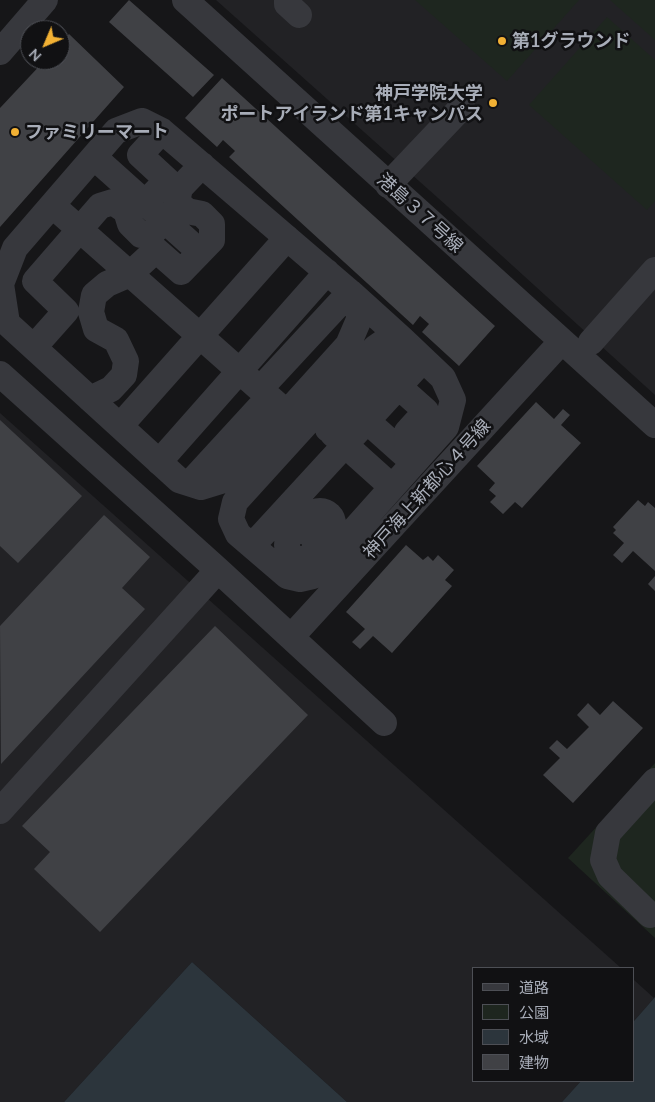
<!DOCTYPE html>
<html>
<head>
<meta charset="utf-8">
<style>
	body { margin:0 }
	#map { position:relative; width:655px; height:1102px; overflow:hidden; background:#161618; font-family:Lato,"Noto Sans JP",sans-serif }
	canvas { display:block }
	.legend { position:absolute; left:472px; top:967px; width:162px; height:115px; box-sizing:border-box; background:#111113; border:1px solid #4d4f55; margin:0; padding:6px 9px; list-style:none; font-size:15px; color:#a8adb8 }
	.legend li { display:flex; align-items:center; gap:10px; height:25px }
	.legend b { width:25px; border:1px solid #4d4f55 }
	.north { position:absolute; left:20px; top:20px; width:50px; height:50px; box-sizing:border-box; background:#111113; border:1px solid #4d4f55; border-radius:50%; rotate:225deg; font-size:14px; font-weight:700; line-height:20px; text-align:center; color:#a8adb8 }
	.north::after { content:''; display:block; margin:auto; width:18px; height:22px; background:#f2b134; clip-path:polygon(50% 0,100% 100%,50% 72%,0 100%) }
</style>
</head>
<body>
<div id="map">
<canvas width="655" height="1102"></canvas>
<ul class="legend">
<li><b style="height:6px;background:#37383d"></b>道路</li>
<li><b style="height:14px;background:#1e261f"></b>公園</li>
<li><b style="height:14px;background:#2c353c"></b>水域</li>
<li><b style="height:14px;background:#404145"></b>建物</li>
</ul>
<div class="north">N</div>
</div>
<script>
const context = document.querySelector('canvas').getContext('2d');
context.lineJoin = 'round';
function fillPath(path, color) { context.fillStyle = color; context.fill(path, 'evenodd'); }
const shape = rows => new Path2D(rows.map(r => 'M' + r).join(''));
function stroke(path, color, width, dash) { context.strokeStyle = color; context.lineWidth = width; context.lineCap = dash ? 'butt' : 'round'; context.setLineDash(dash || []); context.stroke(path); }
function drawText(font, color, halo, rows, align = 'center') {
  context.font = font + ' Lato,"Noto Sans JP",sans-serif'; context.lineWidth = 5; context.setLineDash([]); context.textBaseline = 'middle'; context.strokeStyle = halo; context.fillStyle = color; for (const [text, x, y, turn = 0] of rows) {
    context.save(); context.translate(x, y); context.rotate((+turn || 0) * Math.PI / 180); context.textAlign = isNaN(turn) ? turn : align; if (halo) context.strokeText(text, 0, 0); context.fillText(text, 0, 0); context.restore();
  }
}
fillPath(shape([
	[216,0,655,0,655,395,447,206],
	[0,413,621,968,474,968,474,1081,581,1081,562,1102,347,1102,192,962,64,1102,0,1102],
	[634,980,654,998,634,1021]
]), '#222225');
fillPath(shape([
	[415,0,579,0,507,81],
	[610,0,655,0,655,40],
	[607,17,655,60,655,201,647,210,529,105],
	[655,763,655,938,568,858]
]), '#1e261f');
fillPath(shape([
	[192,962,347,1102,64,1102],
	[655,997,655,1102,562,1102,581,1081,634,1081,634,1021]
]), '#2c353c');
fillPath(shape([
	[129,0,214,75,193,97,109,22],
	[69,34,124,87,0,227,0,108,45,60,60,60,60,44],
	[222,78,495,326,459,366,422,332,429,324,420,316,413,325,229,157,235,151,223,140,217,147,185,118],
	[536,402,554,419,563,409,570,415,561,425,581,443,522,508,515,502,503,514,490,502,496,496,489,490,495,483,477,466],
	[0,420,82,496,18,563,0,546],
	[638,500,645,506,648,502,655,508,655,571,633,551,622,563,613,555,624,543,613,533,616,530,613,527],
	[104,515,150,557,122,588,145,609,1,764,0,626],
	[406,545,423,560,428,556,433,561,438,555,454,570,445,580,452,586,392,653,373,636,360,649,352,642,365,629,346,612],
	[655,576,655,591,648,584],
	[215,626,308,715,100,932,34,869,50,852,22,826],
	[613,701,643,728,573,803,543,775,560,758,549,748,557,740,567,749,589,727,577,715,588,703,600,715]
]), '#404145');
stroke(shape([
	[185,0,655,425],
	[287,0,287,4,299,15],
	[0,52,45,0],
	[142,121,162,131,350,292,360,317,348,345,227,479,201,487,179,480,7,323,1,284,15,248,116,131,142,121],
	[94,157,200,252],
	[388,185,462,107],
	[145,203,167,180,140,155,162,131],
	[52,205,287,413],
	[388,339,403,340,443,378,453,400,446,427,313,576,300,579,287,576,238,534,231,519,235,502,375,348,388,339],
	[591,342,655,270],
	[34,347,66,311,35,281,100,206,113,202,126,211,130,224,141,235,150,234,165,222],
	[0,374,218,570,384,723],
	[399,387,426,411,407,432,426,449],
	[260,389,350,292,403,340],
	[90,399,111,389,124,375,126,361,116,340,96,329,91,312,94,295,107,284,130,274,156,250,181,272,212,240,212,224,202,214,187,211,177,202,180,188,202,165],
	[367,421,414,463],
	[120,426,287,238],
	[328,429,406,343],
	[333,434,392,487],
	[159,462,327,272],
	[190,483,269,397],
	'307 524a13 13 0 1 1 26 0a13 13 0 1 1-26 0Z',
	'287 545a14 14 0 1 1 28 0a14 14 0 1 1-28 0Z',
	[252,546,423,360],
	[292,636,562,341],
	[0,811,218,570],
	[650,915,610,876,603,860,608,833,655,781]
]), '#37383d', 26);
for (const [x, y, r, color] of [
	[502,41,5,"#f2b134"],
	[493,103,5,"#f2b134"],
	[15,132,5,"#f2b134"]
]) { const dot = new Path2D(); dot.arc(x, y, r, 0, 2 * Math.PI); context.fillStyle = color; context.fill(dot); stroke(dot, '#111113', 2); }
drawText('bold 18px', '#a8adb8', '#111113', [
	["第1グラウンド",512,41],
	["神戸学院大学",483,93,"right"],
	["ポートアイランド第1キャンパス",483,114,"right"],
	["ファミリーマート",25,132]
], 'left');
drawText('18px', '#a8adb8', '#111113', [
	["港島３７号線",420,213,42],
	["神戸海上新都心４号線",427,489,-48]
]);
</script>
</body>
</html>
